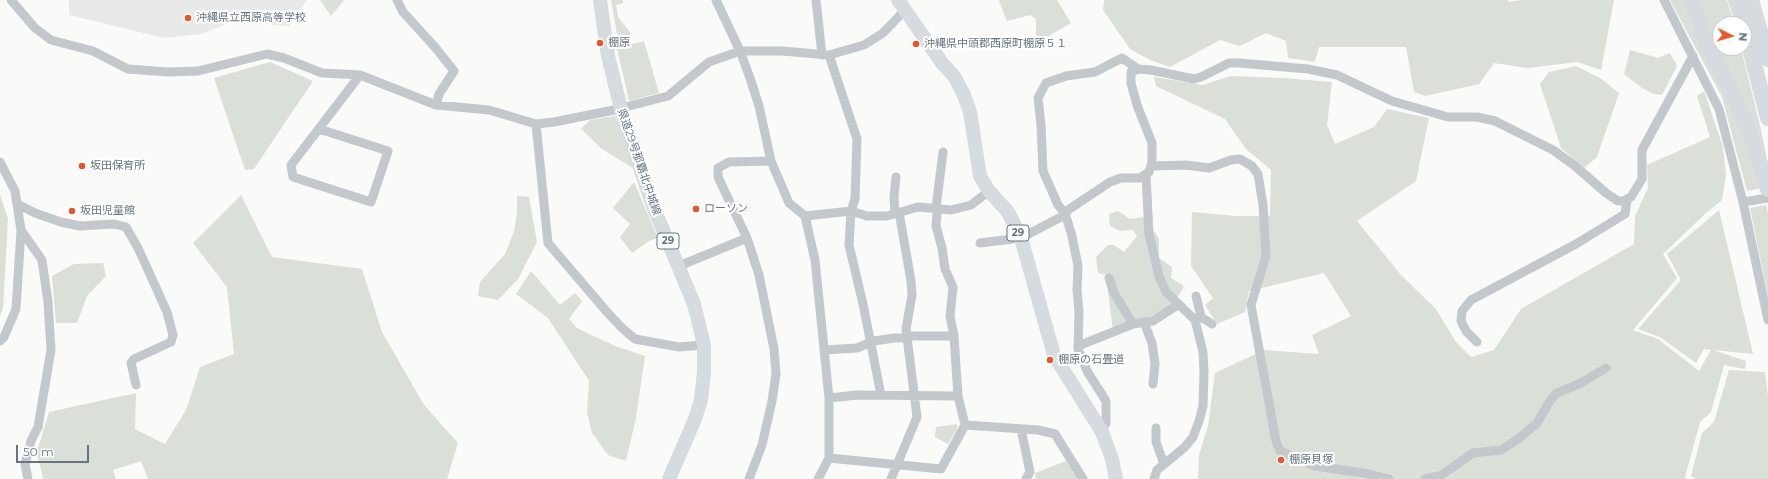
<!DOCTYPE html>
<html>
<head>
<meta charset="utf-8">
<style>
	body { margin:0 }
	#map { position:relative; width:1768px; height:479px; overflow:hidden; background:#fafaf8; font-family:Montserrat,sans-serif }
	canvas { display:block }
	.north { position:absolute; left:1712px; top:16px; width:40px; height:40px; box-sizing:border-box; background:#fff; border:1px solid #c1c8cd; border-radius:50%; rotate:95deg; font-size:11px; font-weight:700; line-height:16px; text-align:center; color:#657683 }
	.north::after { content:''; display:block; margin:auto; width:14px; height:18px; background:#e4572e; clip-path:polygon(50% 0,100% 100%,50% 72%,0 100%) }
	.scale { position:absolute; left:16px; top:445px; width:73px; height:18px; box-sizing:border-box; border:2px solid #657683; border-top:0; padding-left:5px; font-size:12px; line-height:14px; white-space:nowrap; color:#657683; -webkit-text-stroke:3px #fff; paint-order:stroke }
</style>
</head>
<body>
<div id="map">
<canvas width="1768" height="479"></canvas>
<div class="north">N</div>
<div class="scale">50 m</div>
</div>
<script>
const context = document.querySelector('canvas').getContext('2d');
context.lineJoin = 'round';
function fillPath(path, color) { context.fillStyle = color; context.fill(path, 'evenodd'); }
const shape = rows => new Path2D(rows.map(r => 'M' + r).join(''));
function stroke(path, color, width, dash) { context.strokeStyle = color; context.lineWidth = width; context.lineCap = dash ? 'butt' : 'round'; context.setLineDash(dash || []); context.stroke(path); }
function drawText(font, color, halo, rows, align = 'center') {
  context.font = font + ' Montserrat,"Noto Sans JP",sans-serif'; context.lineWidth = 4; context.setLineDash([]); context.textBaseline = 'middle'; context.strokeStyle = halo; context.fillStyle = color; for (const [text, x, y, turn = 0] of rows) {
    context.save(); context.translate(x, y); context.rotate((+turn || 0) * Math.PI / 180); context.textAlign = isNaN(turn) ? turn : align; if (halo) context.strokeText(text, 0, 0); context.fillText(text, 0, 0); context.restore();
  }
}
fillPath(shape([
	[69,0,307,0,289,26,234,21,201,34,164,38,69,15]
]), '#e8e9e9');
fillPath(shape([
	[320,0,344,0,331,16],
	[611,0,623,0,623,3,616,5,618,17,630,32,630,43,619,45],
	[1000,0,1057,0,1071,23,1049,36,1036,38,1036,19,1030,15,1007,21,999,1],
	[1104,0,1508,0,1509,2,1521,0,1614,0,1601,70,1578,62,1527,68,1494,63,1479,84,1425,96,1414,92,1406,47,1319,47,1315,62,1288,58,1286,41,1266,33,1240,46,1220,40,1170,67,1150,60,1130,49,1103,10],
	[1670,0,1685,0,1692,29,1729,101,1762,188,1747,191,1722,97],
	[1700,0,1727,0,1734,24,1720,24,1720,48,1741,48,1761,130,1768,164,1707,28],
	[644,41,659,93,629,101,617,48],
	[1630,50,1658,58,1670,53,1677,66,1662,95,1654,94,1642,88,1624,74],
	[270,62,313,81,254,169,245,170,214,78],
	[1576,66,1600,78,1619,93,1597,157,1584,168,1561,148,1540,84,1549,72],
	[1230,76,1282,78,1332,82,1327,125,1335,144,1374,127,1387,109,1429,118,1416,181,1357,221,1401,275,1436,309,1456,342,1471,357,1494,350,1521,309,1634,244,1635,216,1648,188,1647,165,1710,137,1697,96,1704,91,1723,147,1726,175,1722,200,1706,213,1663,254,1677,278,1633,330,1658,339,1699,371,1711,350,1704,349,1696,363,1660,337,1638,329,1681,280,1667,254,1719,210,1753,354,1713,350,1746,361,1745,369,1724,365,1711,412,1700,422,1685,477,1687,479,1198,479,1199,455,1208,426,1215,373,1264,350,1319,354,1312,335,1351,316,1324,273,1249,291,1245,312,1217,324,1205,305,1213,298,1191,266,1192,212,1235,216,1270,216,1271,170,1246,149,1225,119,1156,86,1154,77,1203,85],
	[615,116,633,168,602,149,581,129,590,120],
	[634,182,658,238,649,241,632,253,620,237,630,224,613,208],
	[0,195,8,219,3,309,0,316],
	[241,195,272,257,362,269,382,332,424,405,458,443,447,479,148,479,141,461,113,470,116,479,43,479,37,452,49,412,136,393,135,429,165,444,186,410,200,367,234,354,227,287,193,243],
	[517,196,529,197,537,242,518,279,498,300,478,296,480,282,505,254,514,232,517,212],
	[1766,205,1768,213,1768,297,1750,208],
	[1118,211,1130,219,1145,217,1159,239,1159,258,1172,267,1171,278,1184,286,1174,304,1155,317,1113,331,1106,275,1098,273,1096,257,1108,245,1114,245,1124,252,1137,236,1133,230,1120,231,1110,226,1109,214],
	[103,263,106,276,87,296,77,323,56,323,52,276,74,264],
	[531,271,560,305,575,293,582,301,569,319,577,328,615,346,645,356,636,418,626,461,608,455,592,433,587,412,589,381,548,318,516,294],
	[1729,370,1765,372,1768,397,1768,479,1696,479,1691,476,1702,433,1714,422],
	[957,424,957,429,948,444,935,437,936,427],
	[1066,461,1079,479,1036,479,1035,473]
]), '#dadfd7');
stroke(shape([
	[11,0,35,28,51,40,93,51,128,69,168,72,198,71,267,54,284,58,322,73,360,75,436,105,489,110,536,124,554,122,614,110,668,96,709,62,740,51,782,51,829,55,864,45,883,33,905,10],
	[397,0,403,12,434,46,454,71,439,94,436,105],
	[716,0,740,51,750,78,759,106,771,161,789,203,805,216,815,260,829,398,829,458,818,479],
	[816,0,822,55],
	[1664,0,1719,109,1743,202,1768,320],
	[829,55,857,139,855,199,851,211,849,245,863,304,881,395],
	[536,124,548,243,607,312,622,328,635,339,679,347,704,345],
	[319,129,388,151,371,202,293,177,291,165,360,75],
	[0,162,15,191,21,230,16,309,4,337,0,341],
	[1151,166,1186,165,1209,168,1231,160,1240,159,1252,166,1258,174,1263,205,1266,256,1251,305,1276,441,1280,451,1315,466,1369,474,1389,479],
	[1146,175,1149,234,1159,276,1166,292,1195,320,1203,352,1204,372,1203,406,1199,421,1193,437,1185,447,1157,470,1154,479],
	[1743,202,1768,198],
	[17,204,35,213,61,222,80,226,114,224,126,227,138,248,167,312,173,335,171,342,134,359,131,363,136,385],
	[895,213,894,197,896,177],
	[805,216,851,211,867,216,887,216,918,207,951,210,971,205,989,191],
	[21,230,42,260,48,302,51,350,38,427,31,441,25,464,28,479],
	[980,243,1021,238,1061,217,1068,210,1110,182,1121,178,1140,178,1149,172,1152,162,1152,143,1137,105,1131,83,1131,72,1138,69,1151,70,1194,79,1201,77,1229,63,1239,63,1308,69,1337,75,1392,101,1448,117,1477,117,1495,121,1553,150,1575,166,1606,193,1618,201,1623,201,1631,197,1642,179,1642,150,1693,56],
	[679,266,747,238],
	[1109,278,1114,293,1133,324],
	[1201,317,1212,324],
	[1195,320,1201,317,1196,296],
	[1144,322,1152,343,1155,364,1153,384],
	[907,336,954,336],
	[1477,342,1466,331,1461,321,1462,311,1471,300,1576,244,1625,214,1627,200],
	[1078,346,1133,324,1153,321,1179,304],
	[824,350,857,348,874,341,894,338,907,338],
	[829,398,857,395,958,396],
	[965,425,1038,430,1055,434,1083,479],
	[1156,428,1156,442,1164,464],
	[1021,429,1030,472,1026,479],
	[1102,432,1106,423,1106,401,1087,371,1078,349,1079,312,1077,290,1078,266,1072,236,1065,213,1058,205,1043,171,1041,125,1038,98,1046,83,1066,76,1095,72,1122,58,1138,69],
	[829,458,941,469,965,425,958,396,954,336,950,316,953,287,945,269,942,248,936,226,937,213,936,208,943,152],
	[749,479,762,445,772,401,776,374,774,349,759,275,747,238,718,177,718,168,729,162,771,161],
	[891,479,917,417,906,329,912,295,911,281,899,212],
	[1425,479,1440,476,1473,453,1501,450,1518,439,1537,423,1550,401,1557,393,1581,383,1606,368]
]), '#c3c8cc', 9);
stroke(shape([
	[600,0,608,56,624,121,653,206,694,304,704,345,704,372,701,400,695,419,669,479],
	[898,0,942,63,954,76,964,95,970,112,980,176,989,191,1008,212,1021,238,1054,355,1102,432,1112,459,1116,479]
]), '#d6dbdf', 14);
stroke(shape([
	[1692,0,1703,36,1728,84,1750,133,1768,189],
	[1736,0,1744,24],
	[1751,0,1768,59],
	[1744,25,1768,118]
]), '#d6dbdf', 16);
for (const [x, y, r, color] of [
	[188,18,4,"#e4572e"],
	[600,43,4,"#e4572e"],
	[916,44,4,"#e4572e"],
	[82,166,4,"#e4572e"],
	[696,209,4,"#e4572e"],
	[72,211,4,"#e4572e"],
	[1050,360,4,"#e4572e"],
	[1281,460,4,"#e4572e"]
]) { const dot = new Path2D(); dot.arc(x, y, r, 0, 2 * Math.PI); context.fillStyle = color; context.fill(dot); stroke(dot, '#fff', 1.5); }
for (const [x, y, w] of [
	[1018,233,22],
	[668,241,22]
]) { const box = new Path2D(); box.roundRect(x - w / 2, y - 8, w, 16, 3); context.fillStyle = '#fff'; context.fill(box); stroke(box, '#657683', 1); }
drawText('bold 10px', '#657683', null, [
	["29",1018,233],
	["29",668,241]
]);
drawText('11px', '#657683', '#fff', [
	["沖縄県立西原高等学校",196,18],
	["棚原",608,43],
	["沖縄県中頭郡西原町棚原５１",924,44],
	["坂田保育所",90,166],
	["ローソン",704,209],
	["坂田児童館",80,211],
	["棚原の石畳道",1058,360],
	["棚原貝塚",1289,460]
], 'left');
drawText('11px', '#657683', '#fff', [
	["県道29号那覇北中城線",639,162,71]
]);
</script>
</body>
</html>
